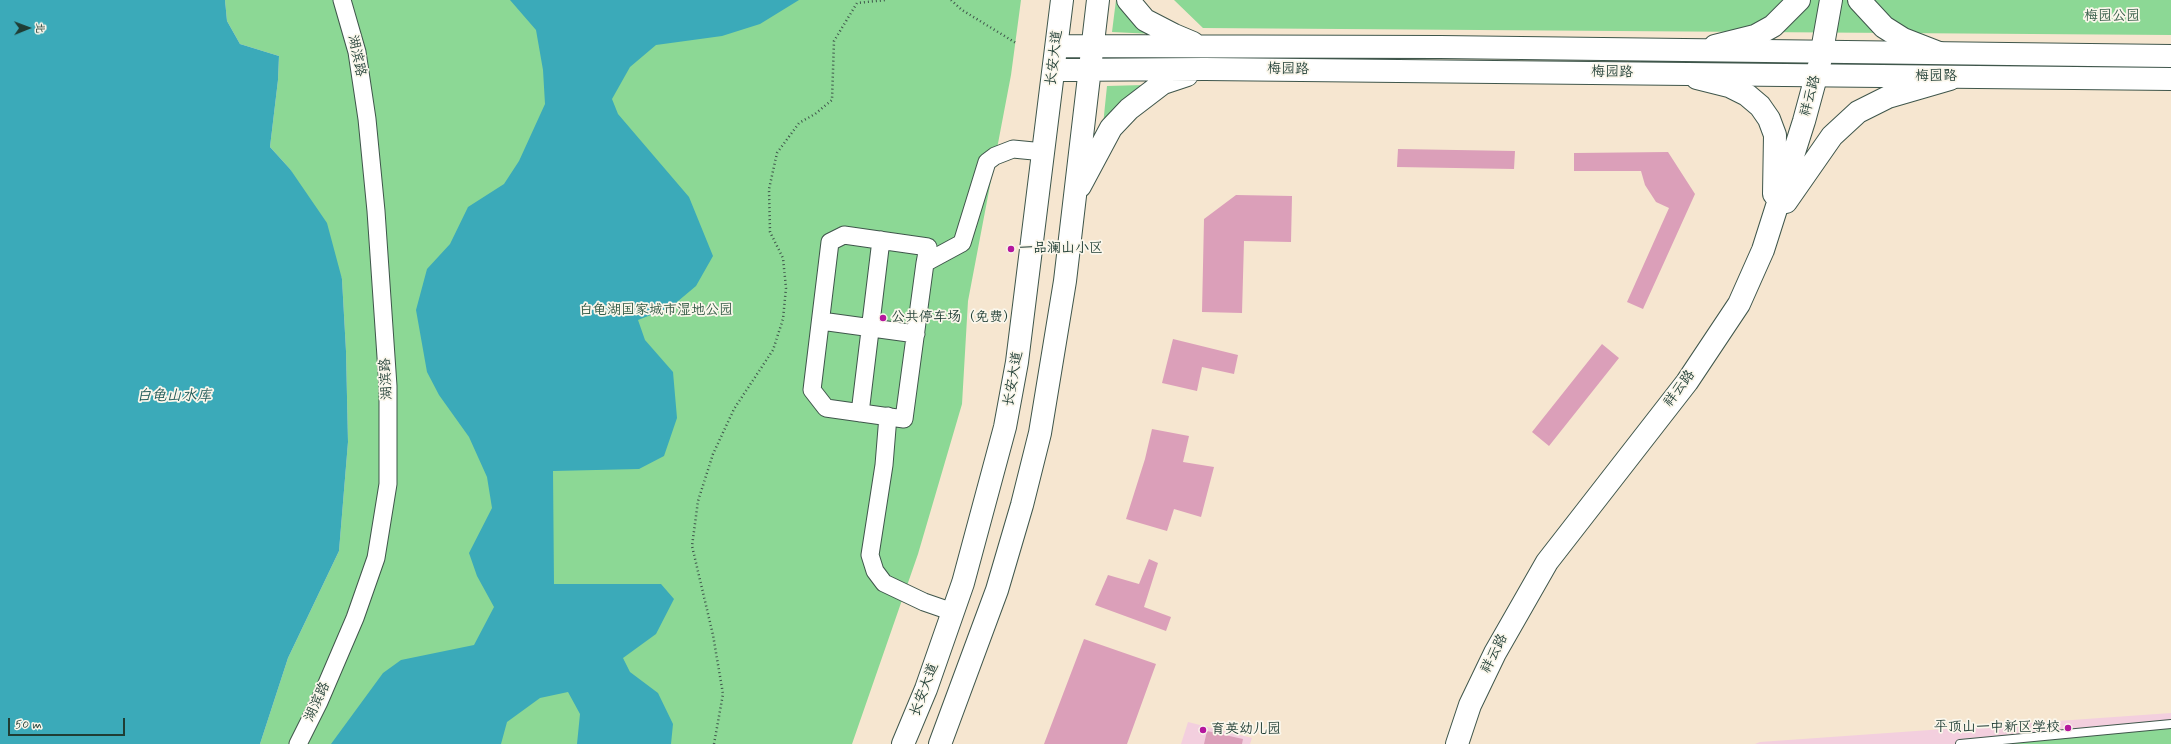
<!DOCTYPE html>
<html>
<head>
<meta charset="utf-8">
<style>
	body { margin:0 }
	#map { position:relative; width:2171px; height:744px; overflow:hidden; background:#f6e6d0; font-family:Mynerve,"LXGW WenKai TC",sans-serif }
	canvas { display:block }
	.north { position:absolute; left:8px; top:8px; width:40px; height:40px; -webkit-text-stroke:3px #fbf7ec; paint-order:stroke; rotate:89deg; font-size:11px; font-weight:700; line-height:16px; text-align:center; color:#1f3d34 }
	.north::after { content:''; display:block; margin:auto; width:14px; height:18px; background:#1f3d34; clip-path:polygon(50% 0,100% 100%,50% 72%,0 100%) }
	.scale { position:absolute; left:8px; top:718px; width:117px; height:18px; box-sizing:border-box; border:2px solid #1f3d34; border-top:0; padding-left:5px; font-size:12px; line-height:14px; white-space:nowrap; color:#1f3d34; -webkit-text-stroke:3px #fbf7ec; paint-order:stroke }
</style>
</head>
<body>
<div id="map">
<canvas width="2171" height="744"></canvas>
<div class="north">北</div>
<div class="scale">50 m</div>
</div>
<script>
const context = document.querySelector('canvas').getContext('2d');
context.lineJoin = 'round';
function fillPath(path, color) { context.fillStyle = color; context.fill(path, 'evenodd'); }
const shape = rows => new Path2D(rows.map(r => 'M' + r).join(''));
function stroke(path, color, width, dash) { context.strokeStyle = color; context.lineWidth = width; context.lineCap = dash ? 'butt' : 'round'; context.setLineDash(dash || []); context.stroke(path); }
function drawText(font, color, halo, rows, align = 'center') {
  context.font = font + ' Mynerve,"LXGW WenKai TC",sans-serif'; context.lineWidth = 3.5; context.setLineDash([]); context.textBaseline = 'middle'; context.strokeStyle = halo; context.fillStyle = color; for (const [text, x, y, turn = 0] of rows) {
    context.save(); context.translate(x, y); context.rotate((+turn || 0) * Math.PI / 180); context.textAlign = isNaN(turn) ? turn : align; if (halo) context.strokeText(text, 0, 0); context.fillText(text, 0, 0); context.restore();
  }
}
fillPath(shape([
	[2171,713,2171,744,1755,744,1760,742],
	[1188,722,1252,738,1250,744,1181,744]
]), '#f3cfde');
fillPath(shape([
	[225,0,1021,0,1011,75,968,301,962,404,918,554,852,744,260,744,288,658,339,551,348,442,346,351,342,279,290,169,270,147,278,80,279,56,240,44,227,21],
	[1116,0,1120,0,1153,34,1112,32],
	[1174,0,2171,0,2171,35,1203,28],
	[1144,85,1103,125,1107,86],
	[2171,728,2171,744,2007,744]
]), '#8cd895');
fillPath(shape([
	[0,0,225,0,227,21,240,44,279,56,278,80,270,147,290,169,327,223,342,279,346,351,348,442,339,551,288,658,260,744,0,744],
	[510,0,799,0,760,24,722,36,656,45,630,67,612,99,618,114,689,197,713,256,696,286,671,307,638,320,645,340,673,372,677,418,664,456,639,469,553,471,554,584,661,584,674,599,656,634,623,658,630,672,658,693,673,724,671,744,577,744,580,714,568,692,540,698,507,722,501,744,331,744,383,673,401,660,474,645,494,607,477,576,469,553,492,508,487,477,469,437,439,395,427,372,416,310,427,269,450,244,468,207,504,184,519,161,545,104,543,70,536,30]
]), '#3baab9');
fillPath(shape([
	[1398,149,1515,151,1514,169,1397,167],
	[1668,152,1695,194,1643,309,1627,302,1669,208,1656,202,1645,185,1641,171,1574,171,1574,153],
	[1236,195,1292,196,1291,242,1244,241,1242,313,1202,312,1204,219],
	[1173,339,1238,355,1234,374,1202,367,1197,391,1162,383],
	[1602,344,1619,358,1549,446,1532,432],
	[1152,429,1189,436,1183,462,1214,467,1201,517,1174,509,1167,531,1126,519,1145,459],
	[1149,559,1158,563,1144,607,1171,617,1166,631,1095,605,1108,575,1139,584],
	[1084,639,1156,664,1127,744,1044,744],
	[1207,731,1243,739,1242,744,1204,744]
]), '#db9fb9');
const lane = shape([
	[1960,744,2171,724]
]);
const street = shape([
	[925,263,928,247,844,235,830,242,812,390,826,408,904,419,925,263,962,243,987,162,995,156,1013,149,1044,152],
	[821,321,916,334],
	[860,413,881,240],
	[888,416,884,465,870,555,875,571,884,583,924,602,953,612],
	[298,744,319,702,355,618,376,558,388,484,388,386,376,211,367,119,357,52,342,0]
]);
const secondary = shape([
	[1859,0,1884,27,1903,39,1939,53],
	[1715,46,1755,36,1773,26,1799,0],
	[1697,78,1729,86,1747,95,1760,106,1769,119,1775,135,1774,194],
	[1786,202,1832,136,1858,112,1888,97,1950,79],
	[1457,744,1470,705,1495,653,1547,562,1687,382,1739,304,1763,250,1804,121,1820,62,1831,0]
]);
const primary = shape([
	[1128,0,1145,20,1174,35,1193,43],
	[1057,46,1440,47,2171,56],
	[1054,70,1205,69,2171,79],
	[1080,186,1111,128,1129,109,1163,83,1187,75],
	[903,744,926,689,963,583,1005,427,1017,362,1062,0],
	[940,744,997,590,1022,505,1040,433,1065,281,1098,0]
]);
stroke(lane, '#3f564b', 10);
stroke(street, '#3f564b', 19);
stroke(secondary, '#3f564b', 24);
stroke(primary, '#3f564b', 24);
stroke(shape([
	[951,0,962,10,1016,43],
	[714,744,723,694,713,635,692,546,698,501,713,454,734,409,773,350,783,319,786,288,783,258,770,232,769,189,777,153,799,123,815,114,832,100,834,41,857,3,886,0]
]), '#3f564b', 2.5, [1, 3]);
stroke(lane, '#fff', 8);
stroke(street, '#fff', 17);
stroke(secondary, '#fff', 22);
stroke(primary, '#fff', 22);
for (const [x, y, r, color] of [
	[1011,249,4,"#b5179e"],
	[883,318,4,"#b5179e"],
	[2068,728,4,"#b5179e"],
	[1203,730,4,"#b5179e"]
]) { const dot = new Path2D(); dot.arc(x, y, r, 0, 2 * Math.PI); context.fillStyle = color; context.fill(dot); stroke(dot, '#fbf7ec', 1.5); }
drawText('14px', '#355c47', '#fbf7ec', [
	["梅园公园",2112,17],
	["白龟湖国家城市湿地公园",656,311]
]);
drawText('14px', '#1f3d34', '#fbf7ec', [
	["湖滨路",356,56,78],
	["长安大道",1055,58,-83],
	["梅园路",1288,70,1],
	["梅园路",1612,73,1],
	["梅园路",1936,77],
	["祥云路",1811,96,-75],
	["湖滨路",387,379,-93],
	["长安大道",1014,379,-80],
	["祥云路",1680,389,-53],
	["祥云路",1495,654,-63],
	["长安大道",925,690,-69],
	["湖滨路",318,702,-65]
]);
drawText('14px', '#1f3d34', '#fbf7ec', [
	["一品澜山小区",1019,249],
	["公共停车场（免费）",891,318],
	["平顶山一中新区学校",2060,728,"right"],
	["育英幼儿园",1211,730]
], 'left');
drawText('italic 15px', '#275e5c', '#fbf7ec', [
	["白龟山水库",174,397]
]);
</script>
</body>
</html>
